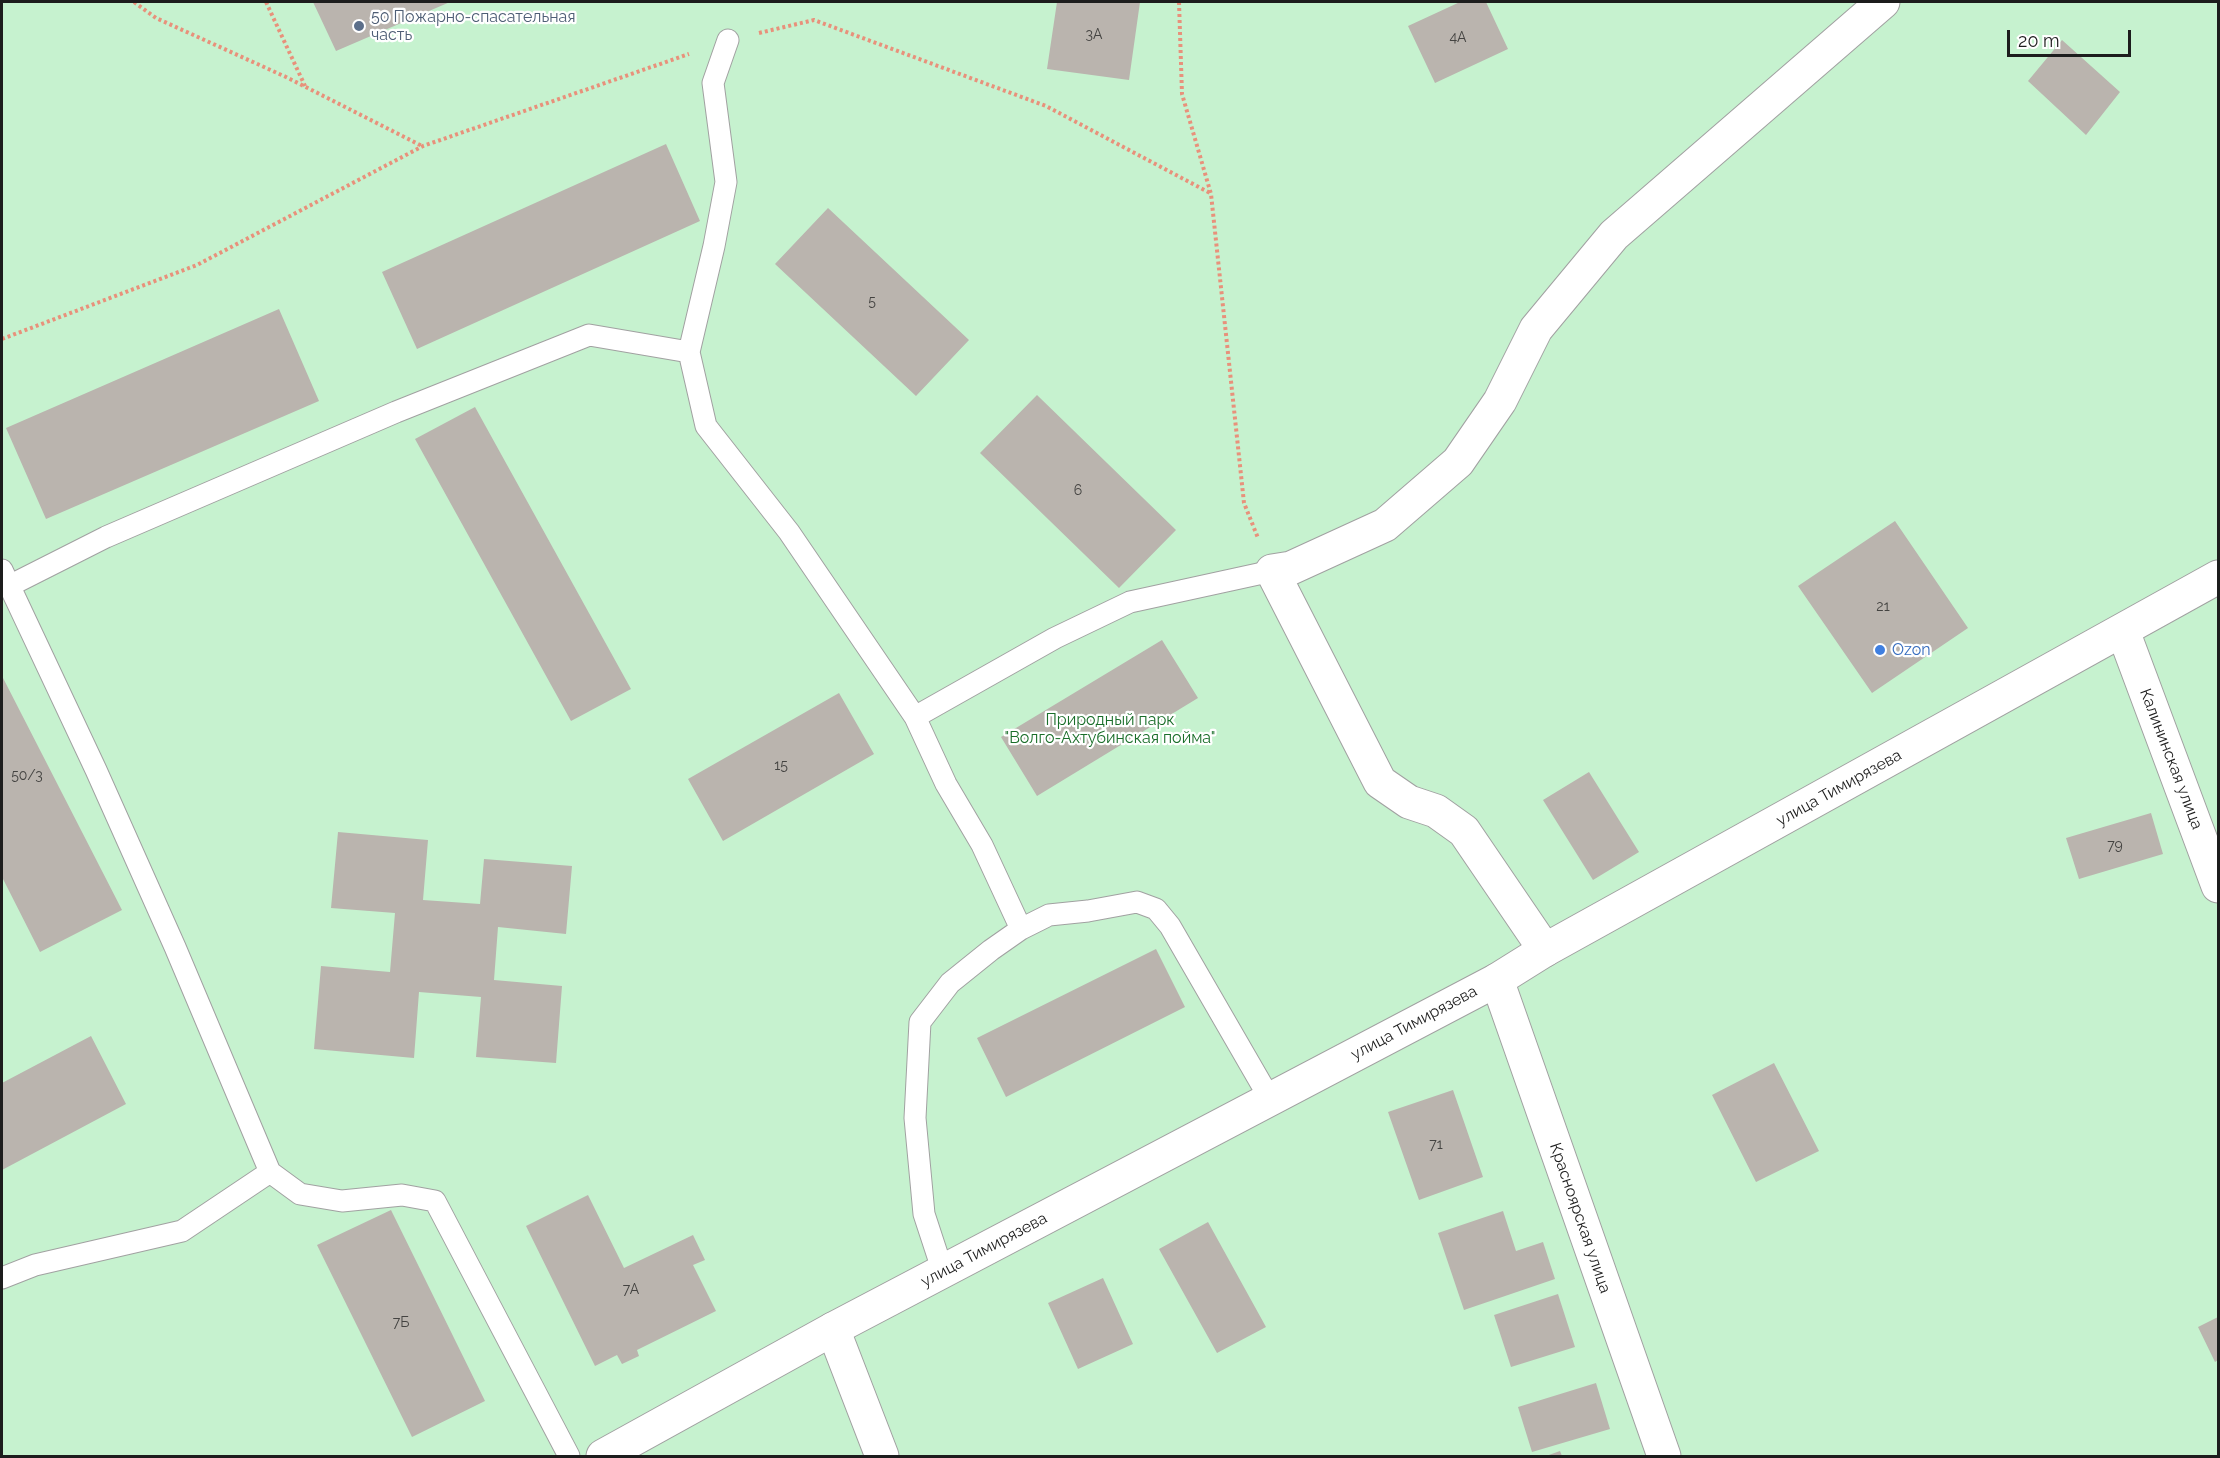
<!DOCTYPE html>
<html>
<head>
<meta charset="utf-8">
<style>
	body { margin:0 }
	#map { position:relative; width:2220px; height:1458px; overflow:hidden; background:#edebe4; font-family:Raleway,sans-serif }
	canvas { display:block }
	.frame { position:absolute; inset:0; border:3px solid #1d1d1d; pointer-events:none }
	.scale { position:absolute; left:2007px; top:30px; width:124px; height:27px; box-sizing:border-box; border:3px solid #1d1d1d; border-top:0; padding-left:8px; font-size:18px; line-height:21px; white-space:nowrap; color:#1d1d1d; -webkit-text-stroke:4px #fff; paint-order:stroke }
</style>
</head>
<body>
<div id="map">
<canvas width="2220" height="1458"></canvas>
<div class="frame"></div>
<div class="scale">20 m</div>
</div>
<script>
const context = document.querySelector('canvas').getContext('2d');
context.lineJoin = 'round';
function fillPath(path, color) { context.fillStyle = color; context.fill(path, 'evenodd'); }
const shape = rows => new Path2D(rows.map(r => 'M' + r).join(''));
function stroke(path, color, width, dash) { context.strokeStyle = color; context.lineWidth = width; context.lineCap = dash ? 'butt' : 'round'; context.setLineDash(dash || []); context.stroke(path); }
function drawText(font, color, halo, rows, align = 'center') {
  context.font = font + ' Raleway,sans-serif'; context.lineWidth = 4.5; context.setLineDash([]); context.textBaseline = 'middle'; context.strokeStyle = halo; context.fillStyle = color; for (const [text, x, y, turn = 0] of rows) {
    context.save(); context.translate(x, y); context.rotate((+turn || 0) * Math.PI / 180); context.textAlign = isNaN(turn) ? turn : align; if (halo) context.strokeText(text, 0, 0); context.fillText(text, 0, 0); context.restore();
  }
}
fillPath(shape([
	[2,2,2218,2,2218,1456,2,1456]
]), '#c6f2cf');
fillPath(shape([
	[313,2,450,2,336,51],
	[1057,2,1140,2,1129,80,1047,69],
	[1460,2,1486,2,1508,49,1435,83,1408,26],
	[2062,40,2120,92,2086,135,2028,81],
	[666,144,700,221,417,349,382,272],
	[828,208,969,340,916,396,775,264],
	[279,309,319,401,46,519,6,428],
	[1037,395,1176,530,1119,588,980,453],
	[475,407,631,689,571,721,415,439],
	[1895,521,1968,628,1872,693,1798,586],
	[1162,640,1198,698,1037,796,1001,737],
	[2,676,122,910,40,952,2,877],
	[839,693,874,754,723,841,688,779],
	[1589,772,1639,852,1593,880,1543,800],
	[2151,813,2163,854,2079,879,2066,838],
	[338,832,428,840,423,900,480,904,484,859,572,866,566,934,498,927,494,980,562,986,556,1063,476,1057,481,997,419,992,414,1058,314,1049,321,966,390,972,395,913,331,908],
	[1156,949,1185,1007,1006,1097,977,1038],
	[91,1036,126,1104,2,1170,2,1083],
	[1774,1063,1819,1151,1756,1182,1712,1095],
	[1453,1090,1483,1177,1419,1200,1388,1112],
	[588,1195,624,1268,693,1235,705,1260,693,1265,716,1311,637,1350,639,1356,622,1364,617,1355,595,1366,526,1226],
	[391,1210,485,1401,412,1437,317,1245],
	[1503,1211,1516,1251,1543,1242,1555,1279,1464,1310,1438,1233],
	[1208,1222,1266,1327,1217,1353,1159,1249],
	[1103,1278,1133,1344,1078,1369,1048,1303],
	[1558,1294,1575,1347,1511,1367,1494,1315],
	[2218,1317,2218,1360,2215,1362,2198,1327],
	[1596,1383,1610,1429,1532,1452,1518,1407],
	[1560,1451,1562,1456,1546,1456]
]), '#bab4ae');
const service = shape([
	[728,40,713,83,726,182,714,246,689,352,706,426,789,532,915,717,946,784,982,845,1021,929,1049,915,1088,911,1137,902,1156,909,1170,926,1270,1099],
	[2,570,96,770,175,947,270,1172,300,1194,342,1201,402,1195,435,1201,569,1456],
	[9,586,106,537,396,412,589,335,689,352],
	[915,717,1055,638,1130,602,1272,571],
	[943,1272,924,1214,915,1118,920,1022,950,983,991,950,1021,929],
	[2,1278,35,1265,182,1231,270,1172]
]);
const minor = shape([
	[1545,950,1464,831,1436,811,1409,802,1380,782,1272,571,1291,568,1385,525,1458,462,1500,401,1536,329,1614,235,1883,2],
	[1497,980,1664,1456],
	[833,1329,882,1456]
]);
const tertiary = shape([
	[2123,631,2218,886],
	[603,1456,833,1329,1497,980,1545,950,2218,577]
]);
stroke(service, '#a1a1a1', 23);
stroke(minor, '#a1a1a1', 35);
stroke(tertiary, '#a1a1a1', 35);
stroke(shape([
	[134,2,156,18,286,77,422,146],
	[266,2,305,86],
	[1179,2,1182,94,1211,194,1244,503,1258,538],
	[759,33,814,20,1046,106,1210,193],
	[2,339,197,265,423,146,689,54]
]), '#e8917b', 4, [3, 3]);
stroke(service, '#fff', 21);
stroke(minor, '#fff', 33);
stroke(tertiary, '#fff', 33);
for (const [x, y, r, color] of [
	[359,26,6,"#5c6f8a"],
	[1880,650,6,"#3f7fe0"]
]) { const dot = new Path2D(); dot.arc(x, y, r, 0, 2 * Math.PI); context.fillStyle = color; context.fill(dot); stroke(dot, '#fff', 2); }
drawText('14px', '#444341', null, [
	["3А",1094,35],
	["4А",1458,38],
	["5",872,302],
	["6",1078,491],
	["21",1883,607],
	["15",781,766],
	["50/3",27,776],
	["79",2115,846],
	["71",1436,1145],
	["7А",631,1290],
	["7Б",401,1323]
]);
drawText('16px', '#4e5e75', '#fff', [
	["50 Пожарно-спасательная",371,17],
	["часть",371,35]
], 'left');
drawText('16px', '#366cbe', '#fff', [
	["Ozon",1892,650]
], 'left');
drawText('16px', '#196e29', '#fff', [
	["Природный парк",1110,720],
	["\"Волго-Ахтубинская пойма\"",1110,738]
]);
drawText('16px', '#1d1d1d', '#fff', [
	["Калининская улица",2171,759,69],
	["улица Тимирязева",1839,788,-29],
	["улица Тимирязева",1414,1023,-28],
	["Красноярская улица",1580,1218,71],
	["улица Тимирязева",984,1250,-28]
]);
</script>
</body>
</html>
